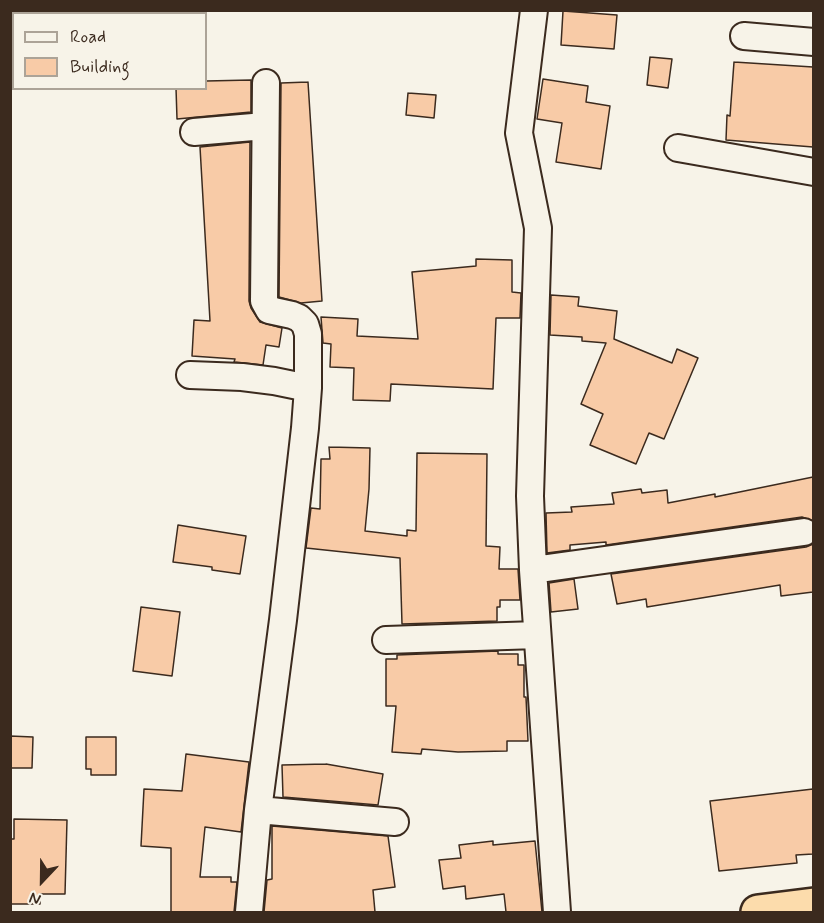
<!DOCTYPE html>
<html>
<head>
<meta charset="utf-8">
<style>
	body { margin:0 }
	#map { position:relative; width:824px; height:923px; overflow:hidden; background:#f7f3e8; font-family:Mynerve,sans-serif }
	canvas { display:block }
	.frame { position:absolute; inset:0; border:12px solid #3b2a1e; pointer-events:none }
	.legend { position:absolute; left:12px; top:12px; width:195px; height:78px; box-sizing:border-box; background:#f7f3e8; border:2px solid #aca397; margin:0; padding:8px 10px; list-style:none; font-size:18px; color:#3b2a1e }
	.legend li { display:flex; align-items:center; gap:12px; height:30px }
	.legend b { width:30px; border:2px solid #aca397 }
	.north { position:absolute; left:12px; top:851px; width:60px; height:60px; -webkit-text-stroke:4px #f7f3e8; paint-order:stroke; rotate:202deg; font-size:16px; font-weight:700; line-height:24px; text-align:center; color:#3b2a1e }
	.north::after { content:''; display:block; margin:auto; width:21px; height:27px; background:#3b2a1e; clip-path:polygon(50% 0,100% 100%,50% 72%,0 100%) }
</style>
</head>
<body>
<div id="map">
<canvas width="824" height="923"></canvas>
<div class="frame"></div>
<ul class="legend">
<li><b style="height:8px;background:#f7f3e8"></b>Road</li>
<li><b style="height:16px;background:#f8cba7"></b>Building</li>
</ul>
<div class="north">N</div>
</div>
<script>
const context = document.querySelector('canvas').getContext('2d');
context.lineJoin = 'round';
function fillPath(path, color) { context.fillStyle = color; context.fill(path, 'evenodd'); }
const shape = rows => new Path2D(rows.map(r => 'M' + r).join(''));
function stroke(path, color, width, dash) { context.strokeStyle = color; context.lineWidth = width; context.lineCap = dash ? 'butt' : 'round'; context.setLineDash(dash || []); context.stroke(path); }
const building = shape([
	[563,11,617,15,614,49,561,45,563,11],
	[650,57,672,59,668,88,647,85,650,57],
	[734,62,813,67,813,147,726,140,727,115,730,116,734,62],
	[543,79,588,86,586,102,610,106,601,169,556,162,562,123,537,119,543,79],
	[251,80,251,112,177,119,176,88,206,88,206,81,251,80],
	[308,82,322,301,301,303,279,297,281,83,308,82],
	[408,93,436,95,434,118,406,115,408,93],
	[250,142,249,301,251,308,260,322,282,328,279,347,266,345,263,365,234,362,235,359,192,356,194,320,210,321,200,147,250,142],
	[476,259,512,260,512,292,521,293,520,318,496,318,493,389,391,384,390,401,353,400,354,368,330,367,331,344,323,343,321,317,358,319,357,336,418,339,412,272,476,266,476,259],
	[551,295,579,297,578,306,617,311,614,339,672,363,677,349,698,358,664,439,649,433,636,464,590,445,603,414,581,404,606,343,582,341,582,337,550,335,551,295],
	[329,447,370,448,369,489,365,531,407,536,407,530,416,531,417,453,487,454,486,546,500,547,499,569,518,569,520,600,500,600,500,607,497,607,497,621,402,624,400,558,306,548,311,508,320,509,321,459,330,459,329,447],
	[813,477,813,521,802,517,606,545,606,542,570,545,570,550,547,553,546,513,572,512,571,507,614,504,612,493,641,489,642,493,667,490,668,503,715,494,715,497,813,477],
	[178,525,246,536,240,574,212,570,212,567,173,562,178,525],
	[813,544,813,592,781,596,780,585,647,607,646,599,617,604,611,574,806,547,813,544],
	[574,579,578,609,551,612,549,583,574,579],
	[141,607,180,612,172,676,133,671,141,607],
	[498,651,498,654,518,654,518,665,524,665,524,697,526,697,528,741,507,741,507,751,458,752,422,749,421,754,392,752,396,706,386,706,386,659,397,659,397,655,498,651],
	[10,736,33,737,32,768,10,768,10,736],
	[86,737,116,737,116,775,91,775,91,769,86,769,86,737],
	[186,754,249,762,241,832,205,827,200,877,231,877,231,882,237,882,234,912,171,912,171,848,141,846,144,789,182,791,186,754],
	[326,764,383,774,378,805,283,797,282,765,326,764],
	[813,789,813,854,796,855,797,863,719,871,710,801,813,789],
	[14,819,67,820,65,894,40,894,40,904,10,904,10,839,14,839,14,819],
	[272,826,388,836,395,887,373,890,375,912,264,912,267,880,272,879,272,826],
	[493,841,493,845,535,841,542,912,506,912,504,894,466,899,465,886,443,889,439,860,461,858,459,845,493,841]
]);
fillPath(building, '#f8cba7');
stroke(building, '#3b2a1e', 1.5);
const street = shape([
	[534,10,519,133,538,228,530,496,533,570,557,912],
	[744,36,814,42],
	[194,132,265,126],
	[678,148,814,172],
	[190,375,242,377,274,381,308,388],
	[533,570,804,532],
	[386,640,537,635],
	[258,810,283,620,305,428,308,388,308,334,305,324,299,318,292,315,269,310,264,301,266,83],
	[249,912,258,810,395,822]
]);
const highway = shape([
	[758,912,814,905]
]);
stroke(street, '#3b2a1e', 30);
stroke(highway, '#3b2a1e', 38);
stroke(street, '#f7f3e8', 26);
stroke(highway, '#fcdcac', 33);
</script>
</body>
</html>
